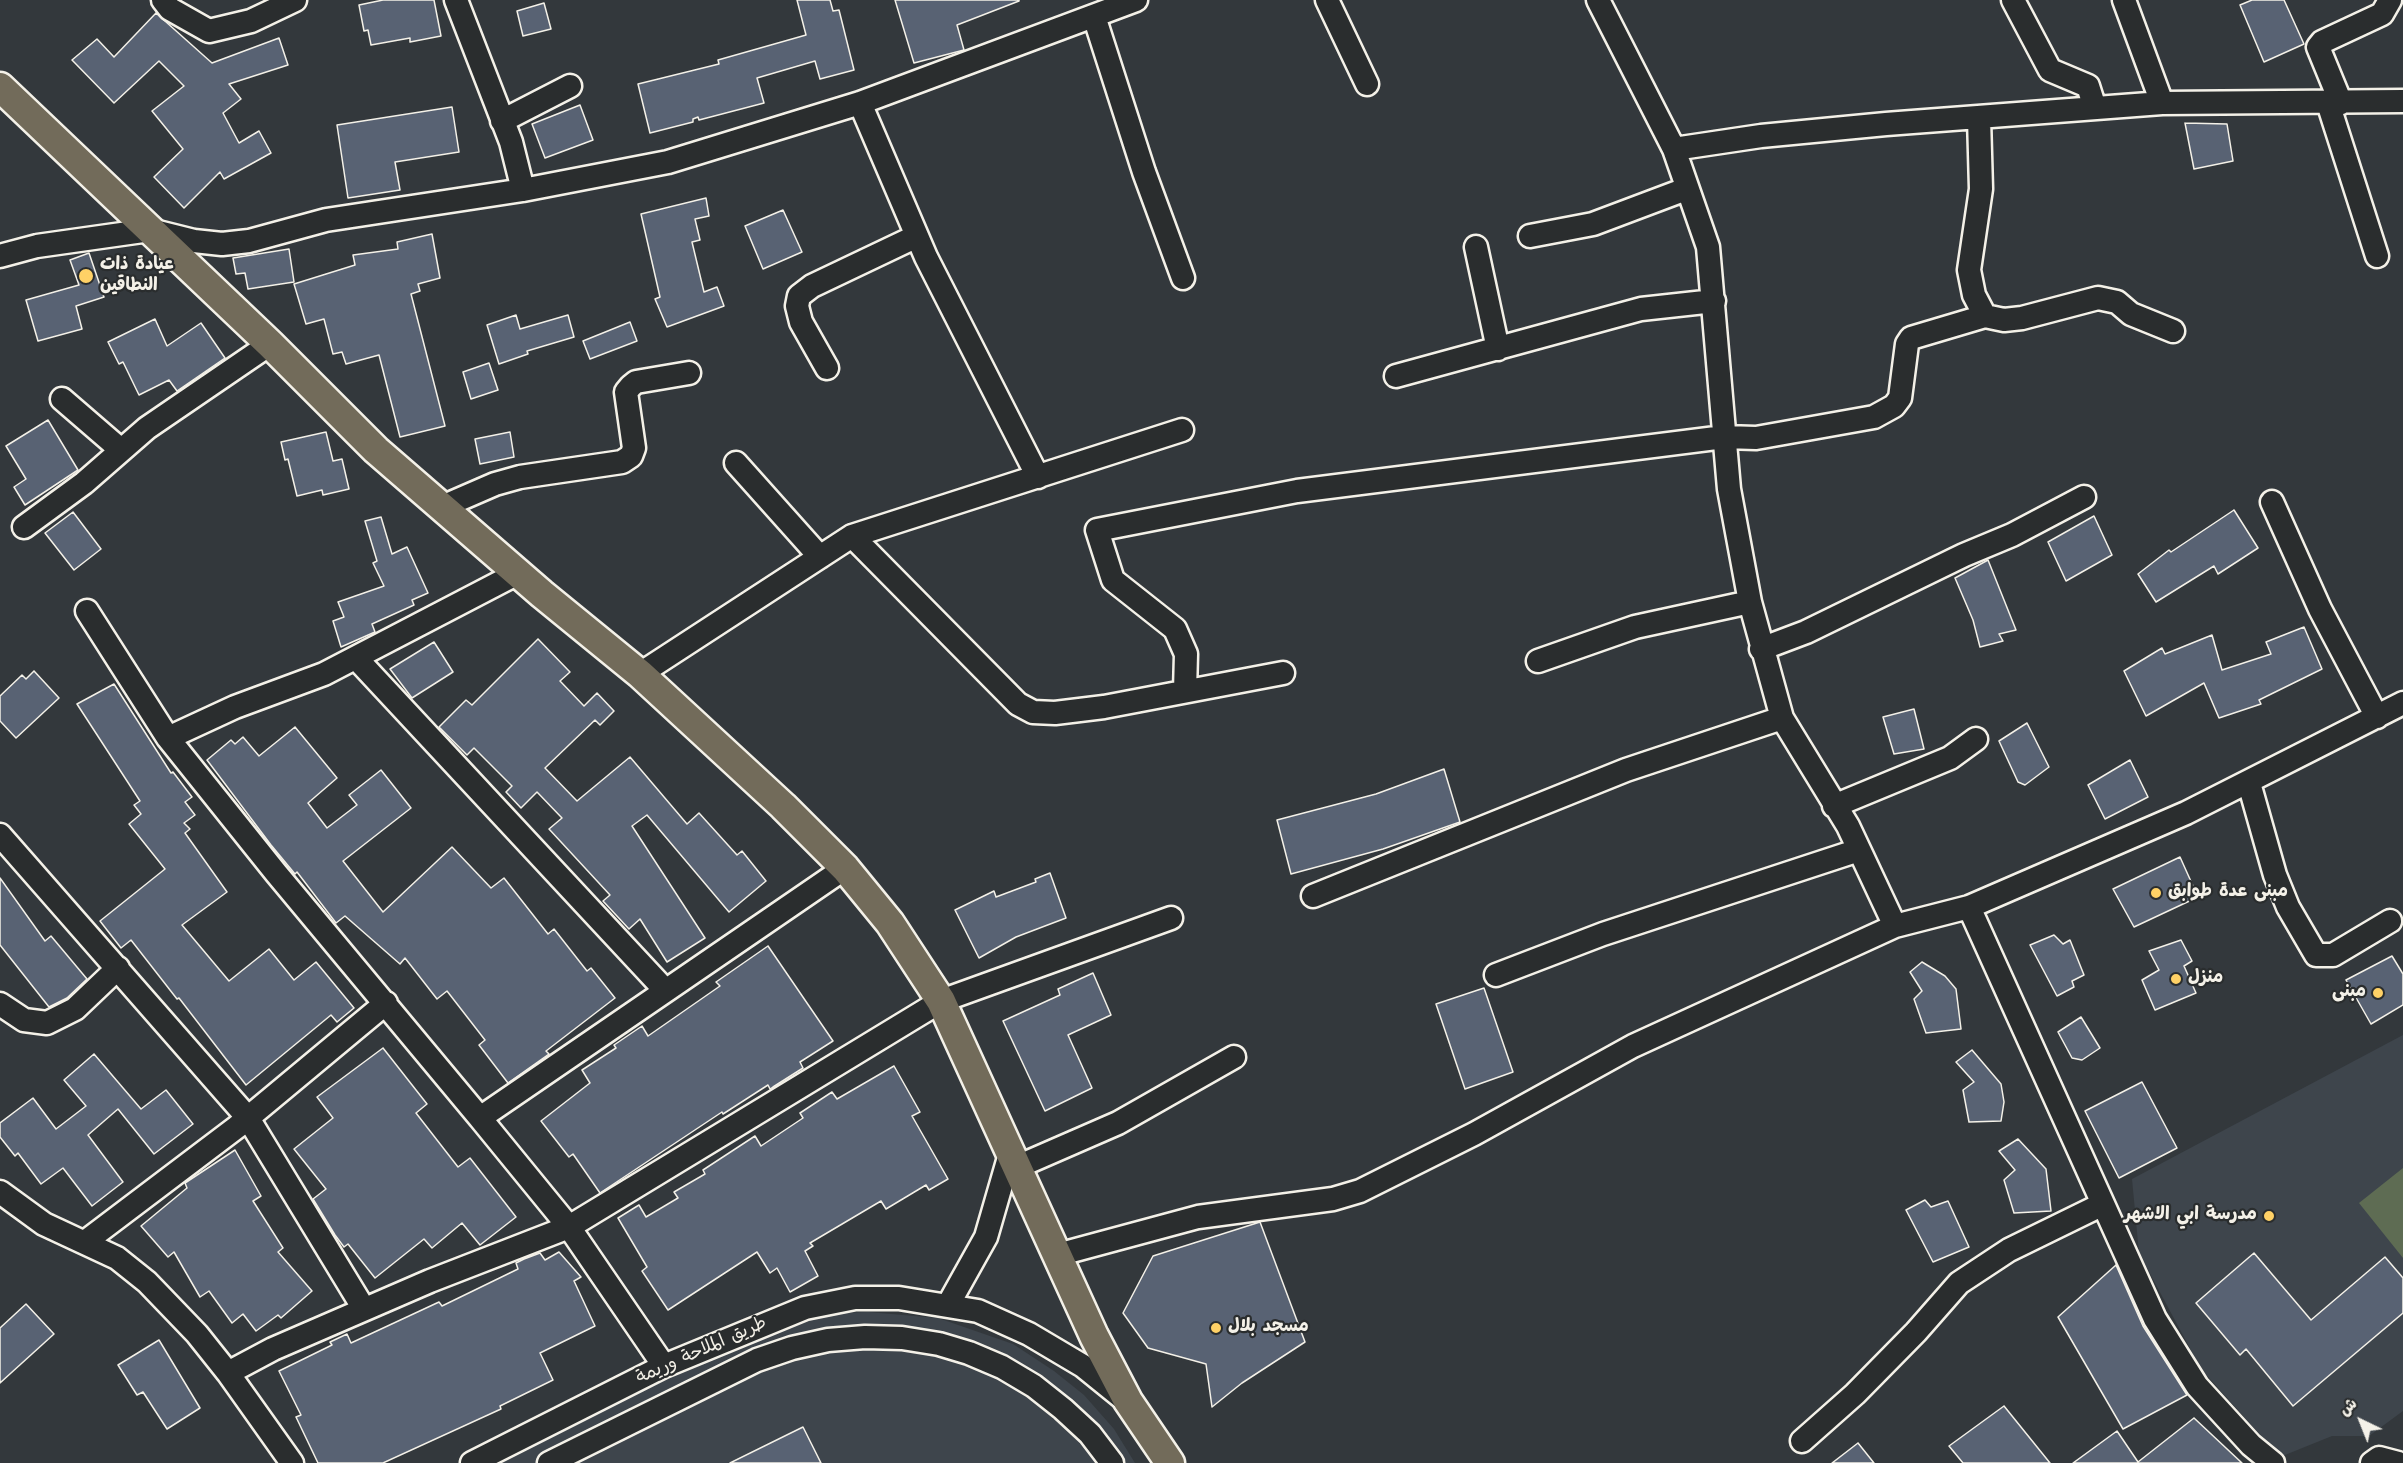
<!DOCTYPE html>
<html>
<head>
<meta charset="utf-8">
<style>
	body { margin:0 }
	#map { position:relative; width:2403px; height:1463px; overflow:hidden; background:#33383c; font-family:Kalam,"Playpen Sans Arabic",sans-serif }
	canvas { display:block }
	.north { position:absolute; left:2331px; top:1391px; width:60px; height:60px; -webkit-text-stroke:4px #2a2d2e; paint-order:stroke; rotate:317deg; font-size:16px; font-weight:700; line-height:24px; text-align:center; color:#f4f1e8 }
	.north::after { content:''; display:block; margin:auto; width:21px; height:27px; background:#f4f1e8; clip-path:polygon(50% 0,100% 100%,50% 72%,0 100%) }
</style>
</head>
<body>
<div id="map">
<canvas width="2403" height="1463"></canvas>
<div class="north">ش</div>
</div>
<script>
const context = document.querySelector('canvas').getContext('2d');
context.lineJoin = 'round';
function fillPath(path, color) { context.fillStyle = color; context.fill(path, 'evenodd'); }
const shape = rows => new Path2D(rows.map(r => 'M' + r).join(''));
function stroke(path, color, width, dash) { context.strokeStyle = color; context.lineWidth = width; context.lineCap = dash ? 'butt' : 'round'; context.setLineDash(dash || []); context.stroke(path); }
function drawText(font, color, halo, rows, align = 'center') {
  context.font = font + ' Kalam,"Playpen Sans Arabic",sans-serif'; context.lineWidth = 4.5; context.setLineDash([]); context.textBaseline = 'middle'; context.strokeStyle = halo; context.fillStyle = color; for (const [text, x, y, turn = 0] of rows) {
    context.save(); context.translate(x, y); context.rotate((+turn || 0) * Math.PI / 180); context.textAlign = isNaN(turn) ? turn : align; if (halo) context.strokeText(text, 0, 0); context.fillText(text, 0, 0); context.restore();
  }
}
fillPath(shape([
	[2403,1035,2403,1411,2369,1436,2332,1436,2280,1457,2201,1369,2139,1253,2132,1179],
	[868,1312,938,1318,1013,1344,1054,1371,1084,1395,1114,1429,1135,1463,490,1463,662,1377,773,1326,835,1313]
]), '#3e454c');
fillPath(shape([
	[2403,1168,2403,1258,2359,1203]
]), '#5e6c53');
const building = shape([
	[383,0,434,0,441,36,410,42,410,38,371,45,368,30,364,31,359,5,383,0],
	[797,0,830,0,833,11,839,10,854,70,820,79,815,61,757,78,764,103,699,120,698,117,693,119,693,122,650,133,638,84,719,64,718,60,806,35,797,0],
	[895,0,1019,0,1019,1,957,25,964,50,914,63,895,0],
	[2252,0,2284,0,2304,44,2264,62,2240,5,2252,0],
	[544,3,551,29,523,36,517,11,544,3],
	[156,13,212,63,279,38,288,65,229,84,241,99,223,113,239,143,259,131,271,153,224,179,220,172,184,208,154,177,183,149,152,111,184,86,159,61,114,103,72,60,97,39,114,57,156,13],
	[580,105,593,140,545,158,532,124,580,105],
	[452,107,459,152,395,162,400,190,348,198,337,125,452,107],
	[2185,123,2227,124,2233,161,2194,169,2185,123],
	[706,198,709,216,695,219,700,240,692,242,704,292,717,287,724,306,667,327,655,299,660,297,641,214,706,198],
	[783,210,802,252,763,269,745,226,783,210],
	[432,234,440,278,418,284,420,291,411,294,445,426,400,437,379,355,346,364,342,352,333,354,324,319,306,324,294,284,355,265,353,255,398,249,397,242,432,234],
	[289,249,294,282,248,289,245,273,236,274,233,258,289,249],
	[89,253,104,297,76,306,82,329,38,341,26,300,79,285,70,260,89,253],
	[516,315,520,329,568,315,574,337,527,351,528,354,499,364,487,325,516,315],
	[155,319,167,346,201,323,225,358,177,391,169,380,139,395,123,362,119,364,108,342,155,319],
	[630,322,637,341,590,359,583,341,630,322],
	[489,363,498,390,471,399,463,372,489,363],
	[48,420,78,470,25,505,14,487,26,479,6,446,48,420],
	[326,432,333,461,342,459,349,489,323,495,322,490,297,496,288,459,285,460,281,442,326,432],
	[510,432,514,457,480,464,475,439,510,432],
	[2234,510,2258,548,2218,574,2214,566,2156,602,2138,574,2169,550,2171,552,2234,510],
	[73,512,101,549,74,570,45,533,73,512],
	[2094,516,2112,555,2066,581,2048,542,2094,516],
	[381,517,392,554,407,547,428,593,412,600,414,605,372,624,375,632,341,647,333,621,344,617,338,602,384,586,373,563,377,561,365,521,381,517],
	[1988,560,2016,630,1999,634,2003,641,1980,647,1973,620,1955,578,1988,560],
	[2304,627,2322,669,2259,700,2261,704,2219,718,2204,683,2146,716,2124,671,2162,648,2165,654,2212,635,2222,670,2271,654,2266,642,2304,627],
	[538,639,570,672,560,681,584,706,597,693,614,711,600,725,595,720,545,768,577,801,630,757,687,824,699,813,737,855,742,851,766,881,729,912,647,815,632,826,705,938,667,962,640,919,629,929,603,901,610,895,549,829,562,818,537,792,521,808,506,792,512,786,474,748,467,755,439,727,466,700,472,705,538,639],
	[434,642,453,672,412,698,390,669,434,642],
	[34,671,59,698,16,738,0,721,0,696,22,675,26,679,34,671],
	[114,684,171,773,173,772,192,797,185,802,195,815,184,823,190,829,185,833,227,892,182,925,229,981,269,949,294,980,316,962,354,1008,337,1022,331,1015,246,1085,179,998,177,999,131,940,121,948,100,921,165,869,129,824,141,814,134,805,140,801,77,704,114,684],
	[1914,709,1924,749,1894,754,1883,717,1914,709],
	[2027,723,2049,767,2025,785,2018,782,1999,741,2027,723],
	[295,727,337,778,308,803,327,828,357,805,349,795,381,770,411,808,343,861,383,912,452,847,491,888,504,878,548,934,554,929,587,971,591,968,615,998,546,1051,549,1054,508,1083,479,1045,485,1040,447,991,437,999,405,958,400,964,345,916,336,923,297,872,295,874,271,845,207,760,231,740,235,744,243,737,259,756,295,727],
	[2130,760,2148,797,2105,819,2088,785,2130,760],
	[1444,769,1460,822,1383,849,1291,874,1277,820,1376,794,1444,769],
	[2180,857,2198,897,2134,927,2113,889,2180,857],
	[1050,873,1066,918,1016,937,979,958,955,910,994,891,996,897,1036,882,1035,879,1050,873],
	[0,878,45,941,51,936,87,979,67,998,49,1007,0,945,0,878],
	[2054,935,2063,944,2070,940,2084,975,2072,981,2074,987,2057,996,2030,945,2054,935],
	[2181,940,2192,961,2184,966,2196,993,2155,1010,2142,980,2159,970,2149,951,2181,940],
	[768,946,833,1041,800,1062,803,1068,773,1087,770,1089,768,1085,723,1114,722,1112,600,1193,573,1154,569,1157,541,1121,590,1083,582,1070,616,1048,614,1045,642,1026,648,1036,720,986,716,982,768,946],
	[2392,956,2403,974,2403,1005,2371,1024,2346,980,2392,956],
	[1922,962,1945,976,1956,989,1961,1029,1926,1033,1914,999,1922,991,1910,972,1922,962],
	[1093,973,1111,1015,1068,1035,1092,1088,1045,1111,1003,1021,1060,995,1058,989,1093,973],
	[1484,988,1513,1072,1465,1089,1436,1004,1484,988],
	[2081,1017,2100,1048,2082,1060,2072,1058,2058,1032,2081,1017],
	[383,1048,427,1104,416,1113,458,1167,470,1158,516,1217,480,1245,462,1223,432,1248,424,1239,375,1278,348,1244,344,1247,335,1235,313,1199,326,1189,294,1149,333,1118,317,1097,383,1048],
	[1972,1050,2001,1084,2004,1102,2001,1121,1969,1122,1963,1090,1974,1082,1956,1062,1972,1050],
	[94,1054,141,1109,166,1090,193,1124,154,1154,118,1109,88,1135,123,1182,92,1206,63,1168,41,1184,18,1153,15,1156,0,1137,0,1123,33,1098,56,1129,86,1106,64,1080,94,1054],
	[894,1066,920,1112,912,1116,948,1179,929,1190,926,1185,886,1209,881,1201,810,1243,813,1246,805,1251,818,1276,790,1292,777,1268,770,1273,757,1252,668,1310,642,1271,647,1267,618,1218,639,1205,646,1217,678,1198,674,1192,705,1174,703,1170,755,1136,761,1146,803,1118,800,1113,832,1092,837,1099,894,1066],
	[2142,1082,2177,1148,2119,1178,2085,1111,2142,1082],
	[2018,1139,2046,1169,2051,1211,2014,1213,2004,1180,2015,1170,1999,1151,2018,1139],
	[235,1150,261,1196,253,1201,283,1248,278,1252,312,1291,281,1318,278,1315,256,1331,243,1314,232,1323,209,1291,200,1297,174,1252,168,1257,141,1226,187,1188,185,1183,235,1150],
	[1925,1200,1931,1207,1948,1201,1969,1247,1933,1262,1906,1210,1925,1200],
	[1260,1222,1305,1342,1242,1383,1212,1407,1206,1364,1148,1348,1123,1313,1153,1256,1260,1222],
	[559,1252,581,1277,574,1281,595,1326,540,1353,553,1380,500,1406,501,1409,383,1463,318,1463,296,1417,301,1415,279,1371,332,1345,330,1342,347,1334,351,1343,439,1302,442,1306,518,1269,516,1263,524,1259,540,1253,545,1260,559,1252],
	[2254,1253,2311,1320,2385,1257,2403,1278,2403,1313,2293,1406,2246,1349,2240,1355,2196,1303,2254,1253],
	[2116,1265,2143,1326,2187,1395,2123,1429,2058,1317,2116,1265],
	[26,1304,54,1334,0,1383,0,1328,26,1304],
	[159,1340,200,1408,167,1429,143,1392,137,1395,118,1365,159,1340],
	[2004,1406,2050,1463,1963,1463,1949,1446,2004,1406],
	[2194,1418,2242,1463,2073,1463,2117,1431,2138,1462,2194,1418],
	[803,1427,821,1463,730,1463,803,1427],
	[1858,1443,1874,1463,1832,1463,1858,1443]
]);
fillPath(building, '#586273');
stroke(building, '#f4f1e8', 1.5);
const minor = shape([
	[163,0,170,9,209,31,251,21,295,0],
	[456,0,511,142,523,190],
	[1327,0,1367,84],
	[1598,0,1674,149,1708,247,1729,489,1750,602,1782,718,1848,826,1895,926],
	[2013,0,2050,70,2088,86,2095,108],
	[2124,0,2162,103],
	[1094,16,1144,172,1183,278],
	[860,103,926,257,1038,477],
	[2328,103,2377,256],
	[2341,103,2318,47,2322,42,2382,14,2390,0],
	[1979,118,1981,189,1969,270,1974,295,1985,316],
	[502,121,570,86],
	[1674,149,1761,136,1886,124,2162,103,2403,101],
	[1530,236,1593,224,1686,189],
	[1476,247,1498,349],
	[0,256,37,246,150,230,194,241,222,244,249,241,326,220,523,190,668,162,860,103,1136,0],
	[827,368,801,322,797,306,799,296,812,286,917,236],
	[1396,376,1641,309,1714,301],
	[62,399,121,450],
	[736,463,820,557],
	[2272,502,2320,609,2377,717],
	[442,507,495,484,520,477,622,462,631,456,634,448,626,392,631,386,636,382,689,373],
	[24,527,84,483,147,428,270,344],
	[852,536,1182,430],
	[87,611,168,738,276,873,480,1118],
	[1761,649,1806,632,1964,555,2012,535,2084,497],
	[356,658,665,990],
	[1538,661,1635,627,1750,602],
	[640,674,852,536,1018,704,1033,712,1055,713,1104,707,1283,673],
	[1185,691,1186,654,1175,629,1113,580,1097,530,1297,491,1724,437,1756,438,1874,417,1894,406,1900,398,1907,344,1911,338,1985,316,2004,320,2022,318,2098,298,2117,302,2131,314,2173,331],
	[168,738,235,707,324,674,518,573],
	[2249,783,2275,875,2288,907,2316,955,2333,955,2390,921],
	[1834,806,1950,758,1976,739],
	[0,835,248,1118,364,1309],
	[1313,896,1626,770,1782,718],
	[1969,907,2155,1319,2197,1386,2251,1445,2273,1463],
	[1496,975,1603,934,1859,850],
	[0,1004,24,1020,47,1023,75,1009,118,968],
	[1017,1167,1118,1123,1234,1057],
	[0,1192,44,1224,117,1258,147,1282,197,1334,228,1373,273,1349,430,1281,569,1227,941,1001,1171,918],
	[85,1242,237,1127,386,1003],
	[1057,1255,1198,1217,1333,1199,1360,1191,1474,1134,1633,1046,1895,926,1969,907,2186,813,2403,703],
	[948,1305,986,1237,1010,1154],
	[664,1366,569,1227,480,1118,845,868],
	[228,1373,292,1463],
	[1802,1441,1855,1394,1916,1332,1959,1283,2009,1250,2103,1204],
	[472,1463,664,1366,805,1308,855,1298,899,1298,978,1311,1029,1334,1083,1366,1125,1400],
	[549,1463,757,1360,792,1348,828,1340,865,1337,902,1338,939,1344,969,1353,1002,1367,1034,1386,1063,1409,1090,1434,1112,1463],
	[2372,1463,2379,1458,2398,1463]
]);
const major = shape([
	[0,87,270,344,376,450,542,594,640,674,783,806,845,868,890,923,941,1001,1094,1336,1128,1401,1170,1463]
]);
stroke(minor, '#f4f1e8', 27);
stroke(major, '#f4f1e8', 33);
stroke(minor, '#2a2d2e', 22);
stroke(major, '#726b5a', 28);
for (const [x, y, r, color] of [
	[86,276,8,"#ffd166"],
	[2156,893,6,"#ffd166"],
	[2176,979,6,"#ffd166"],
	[2378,993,6,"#ffd166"],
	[2269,1216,6,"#ffd166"],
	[1216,1328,6,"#ffd166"]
]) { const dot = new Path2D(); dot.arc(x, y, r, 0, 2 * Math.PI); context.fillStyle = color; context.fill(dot); stroke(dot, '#2a2d2e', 2); }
drawText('bold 18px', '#f4f1e8', '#2a2d2e', [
	["عيادة ذات",100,266],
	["النطاقين",100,287],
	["مبنى عدة طوابق",2168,893],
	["منزل",2188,979],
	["مبنى",2366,993,"right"],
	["مدرسة ابي الاشهر",2257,1216,"right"],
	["مسجد بلال",1228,1328]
], 'left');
drawText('18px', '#f4f1e8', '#2a2d2e', [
	["طريق الملاحة وريمة",702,1352,-24]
]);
</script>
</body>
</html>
